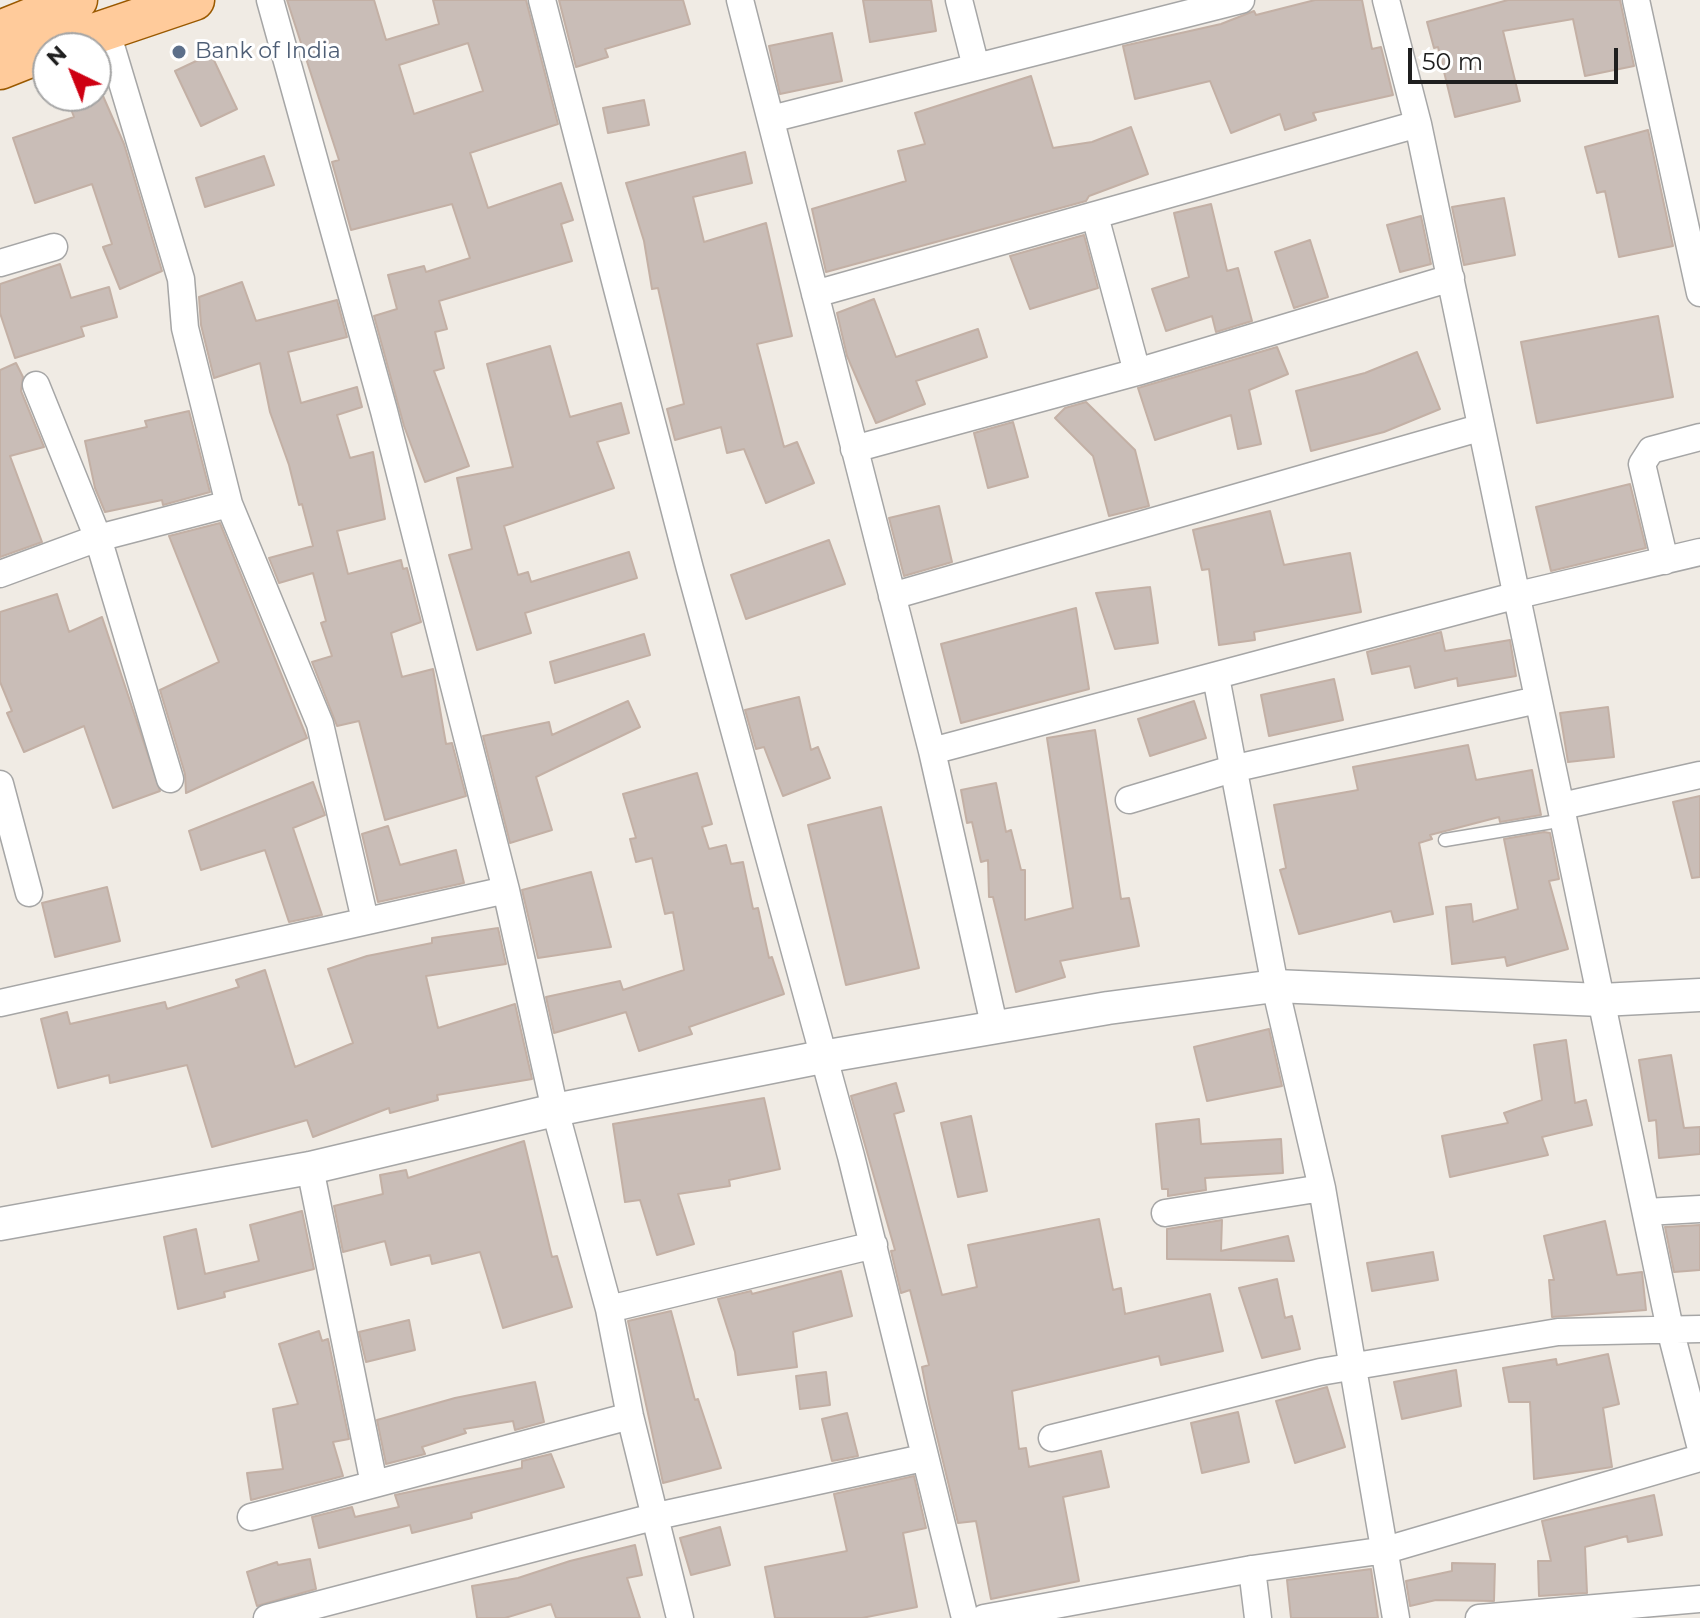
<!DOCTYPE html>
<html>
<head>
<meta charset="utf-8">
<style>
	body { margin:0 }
	#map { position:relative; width:1700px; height:1618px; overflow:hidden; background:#f0ebe4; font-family:Montserrat,sans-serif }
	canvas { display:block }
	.north { position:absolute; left:32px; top:32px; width:80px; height:80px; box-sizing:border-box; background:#fff; border:2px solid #a5a5a5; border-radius:50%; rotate:317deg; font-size:22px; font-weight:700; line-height:32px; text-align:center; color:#1f1f1f }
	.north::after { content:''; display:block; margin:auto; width:28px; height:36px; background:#ce0012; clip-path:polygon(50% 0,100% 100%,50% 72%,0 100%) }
	.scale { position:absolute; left:1408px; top:48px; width:210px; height:36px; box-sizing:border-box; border:4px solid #1f1f1f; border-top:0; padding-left:10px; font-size:24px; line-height:28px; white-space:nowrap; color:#1f1f1f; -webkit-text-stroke:6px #fff; paint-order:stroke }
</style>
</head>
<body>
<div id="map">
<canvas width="1700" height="1618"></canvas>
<div class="north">N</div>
<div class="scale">50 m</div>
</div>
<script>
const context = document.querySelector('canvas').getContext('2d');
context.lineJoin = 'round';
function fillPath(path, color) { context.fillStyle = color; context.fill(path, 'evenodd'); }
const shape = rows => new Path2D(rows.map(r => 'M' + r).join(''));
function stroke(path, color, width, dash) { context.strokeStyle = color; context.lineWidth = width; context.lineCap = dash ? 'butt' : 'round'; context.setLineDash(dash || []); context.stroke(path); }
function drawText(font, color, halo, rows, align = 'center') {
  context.font = font + ' Montserrat,sans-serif'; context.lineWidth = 6; context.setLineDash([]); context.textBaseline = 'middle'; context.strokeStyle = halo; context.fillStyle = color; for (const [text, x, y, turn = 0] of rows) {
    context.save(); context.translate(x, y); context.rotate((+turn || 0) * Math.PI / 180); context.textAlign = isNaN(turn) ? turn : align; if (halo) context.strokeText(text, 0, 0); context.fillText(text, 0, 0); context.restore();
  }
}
const building = shape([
	[287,0,374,0,386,40,439,24,433,0,526,0,558,124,470,153,488,208,561,183,573,220,561,224,572,261,439,301,447,329,435,332,444,368,434,371,469,466,425,482,404,426,374,316,397,309,388,275,424,266,426,272,470,258,452,204,351,230,332,162,339,160,287,0],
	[468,43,483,91,414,114,399,65,468,43],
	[559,0,683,0,690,24,605,49,608,57,576,67,559,0],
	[863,0,931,0,936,31,870,42,863,0],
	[1315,0,1362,0,1372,49,1381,47,1393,95,1313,113,1316,120,1285,130,1280,114,1231,133,1210,81,1135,99,1123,46,1221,24,1254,11,1256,15,1315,0],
	[1508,0,1620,0,1634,66,1585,76,1573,19,1503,31,1520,101,1455,117,1438,47,1434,48,1427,22,1508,0],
	[832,33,842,81,780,94,769,46,832,33],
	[211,54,237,109,201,126,175,71,211,54],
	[1031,76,1053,148,1092,142,1131,127,1148,174,1089,196,1086,201,826,272,812,209,906,181,898,151,925,144,915,113,1031,76],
	[66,96,103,96,124,144,162,271,120,289,103,247,112,244,92,184,35,203,13,138,74,117,66,96],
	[644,100,649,125,608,133,603,108,644,100],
	[1648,130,1673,246,1619,257,1605,191,1597,193,1585,147,1648,130],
	[745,152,752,183,693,197,704,242,766,223,792,336,757,344,784,447,797,442,814,483,766,503,744,449,727,453,721,427,675,440,667,409,684,404,658,288,652,289,644,241,626,183,745,152],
	[264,156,274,185,205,207,196,178,264,156],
	[1504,198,1515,255,1464,265,1452,207,1504,198],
	[1211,204,1227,271,1238,268,1252,321,1216,332,1212,316,1166,331,1152,289,1189,277,1174,213,1211,204],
	[1421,216,1431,264,1400,272,1387,225,1421,216],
	[1084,235,1098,288,1030,309,1010,256,1084,235],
	[1310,240,1328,297,1294,308,1275,252,1310,240],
	[60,264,71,298,109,287,117,317,81,327,84,336,15,358,0,313,0,284,60,264],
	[242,282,256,321,337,300,347,337,288,352,301,403,357,387,362,407,337,415,350,458,373,452,385,519,337,531,348,574,401,560,403,569,407,568,421,622,391,633,402,677,433,669,446,744,452,743,466,796,385,820,359,721,337,726,312,662,332,656,321,623,326,621,313,573,279,583,269,558,313,546,302,504,299,505,289,465,270,412,260,363,214,378,201,325,199,297,242,282],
	[874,299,896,357,978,329,987,357,916,381,925,404,876,423,847,356,837,313,874,299],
	[1658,316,1673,397,1537,423,1521,342,1658,316],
	[550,346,570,417,621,403,629,433,597,442,614,488,504,526,518,575,528,572,531,582,629,552,637,578,525,613,531,633,477,650,449,555,472,549,457,478,513,467,487,364,550,346],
	[1277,347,1288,374,1249,390,1261,444,1238,449,1231,415,1155,440,1138,388,1277,347],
	[1417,352,1440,409,1384,432,1311,451,1296,391,1365,373,1417,352],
	[16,363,23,377,21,391,44,447,10,456,42,542,0,557,0,370,16,363],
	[1086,402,1135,450,1149,506,1109,516,1093,456,1055,418,1065,408,1086,402],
	[189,411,210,492,163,505,162,500,105,512,95,488,85,441,147,427,145,421,189,411],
	[1013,422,1028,477,988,488,974,433,1013,422],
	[1630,484,1646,548,1551,571,1536,507,1630,484],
	[939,506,952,562,904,576,889,518,939,506],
	[1270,511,1284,565,1350,553,1361,612,1254,632,1255,640,1219,645,1209,569,1202,570,1193,530,1270,511],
	[220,523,307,738,186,793,185,774,160,690,219,662,169,536,220,523],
	[829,540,845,584,746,619,731,575,829,540],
	[1150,587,1158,643,1115,649,1096,593,1150,587],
	[57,594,69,632,102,617,160,791,113,808,84,726,24,752,7,713,12,711,0,682,0,612,57,594],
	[1076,608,1089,689,961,723,941,644,1076,608],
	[1441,632,1445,651,1510,640,1516,676,1458,686,1457,678,1415,688,1410,666,1372,674,1367,652,1441,632],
	[644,634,650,655,555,683,550,662,644,634],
	[1334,679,1343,720,1269,736,1261,695,1334,679],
	[799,697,811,750,818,747,830,778,783,796,764,747,756,749,745,710,799,697],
	[628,701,640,727,536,777,552,830,510,843,483,736,549,722,552,735,628,701],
	[1194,701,1206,738,1150,756,1138,719,1194,701],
	[1608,707,1614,757,1568,762,1560,713,1608,707],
	[1095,730,1121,899,1129,898,1139,946,1060,961,1065,977,1016,992,993,897,989,897,988,860,981,862,972,822,967,823,961,790,996,783,1006,832,1011,830,1021,870,1025,870,1025,920,1073,908,1047,738,1095,730],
	[1468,745,1476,780,1532,770,1541,815,1500,822,1499,817,1430,835,1432,839,1419,843,1433,914,1394,922,1391,911,1299,934,1280,870,1286,868,1274,805,1358,790,1353,767,1468,745],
	[697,773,712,824,702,827,709,849,726,845,731,864,743,862,753,909,758,908,769,958,772,957,784,994,689,1027,692,1034,639,1051,626,1012,554,1033,546,997,620,981,623,990,684,970,673,912,665,914,652,858,636,862,630,839,636,838,623,794,697,773],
	[313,782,325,815,293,828,322,915,289,922,265,850,201,870,189,831,313,782],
	[1700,796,1700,877,1692,878,1673,802,1700,796],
	[881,807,919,968,846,985,808,825,881,807],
	[388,826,400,865,456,850,464,883,378,902,362,834,388,826],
	[1544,832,1550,833,1559,879,1549,881,1568,949,1507,966,1505,957,1452,964,1446,907,1471,904,1473,922,1518,909,1504,839,1544,832],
	[591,872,611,947,538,958,522,890,591,872],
	[107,887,120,941,55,957,42,903,107,887],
	[498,928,506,964,426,976,438,1028,515,1004,532,1079,437,1095,438,1100,390,1113,389,1108,313,1137,307,1120,212,1147,187,1065,110,1083,109,1075,58,1088,41,1019,67,1012,70,1024,165,1002,167,1009,239,987,236,980,265,970,295,1067,353,1043,328,969,367,956,432,943,432,938,498,928],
	[1269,1029,1282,1086,1207,1101,1194,1047,1269,1029],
	[1566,1040,1575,1103,1586,1100,1592,1125,1542,1137,1548,1155,1450,1177,1442,1136,1508,1123,1504,1113,1542,1100,1534,1045,1566,1040],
	[1671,1055,1684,1128,1700,1127,1700,1154,1659,1158,1656,1120,1649,1121,1639,1060,1671,1055],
	[896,1083,904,1111,894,1114,942,1295,977,1287,968,1245,1099,1219,1113,1290,1121,1288,1125,1314,1210,1294,1223,1351,1161,1365,1159,1356,1012,1391,1019,1449,1026,1448,1029,1467,1101,1451,1109,1487,1063,1497,1079,1581,991,1599,976,1521,958,1523,929,1404,922,1367,929,1365,910,1290,901,1293,891,1251,895,1250,851,1096,896,1083],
	[764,1098,780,1169,729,1180,730,1186,678,1194,694,1244,657,1255,640,1200,625,1202,613,1124,764,1098],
	[971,1116,987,1191,958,1197,941,1123,971,1116],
	[1199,1119,1201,1144,1281,1139,1283,1173,1205,1178,1206,1190,1168,1196,1168,1189,1162,1189,1156,1124,1199,1119],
	[524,1141,552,1257,557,1256,572,1307,503,1328,480,1252,432,1264,430,1255,391,1265,385,1241,343,1252,334,1206,383,1194,380,1175,406,1170,408,1178,524,1141],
	[302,1211,314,1269,224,1292,225,1297,178,1309,164,1237,196,1229,205,1274,259,1261,250,1225,302,1211],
	[1222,1220,1221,1251,1288,1236,1294,1261,1167,1259,1167,1229,1222,1220],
	[1605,1221,1617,1275,1642,1272,1646,1310,1552,1317,1549,1280,1554,1280,1544,1236,1605,1221],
	[1700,1225,1700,1270,1674,1272,1665,1227,1700,1225],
	[1433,1252,1438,1280,1372,1291,1367,1263,1433,1252],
	[841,1271,852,1316,793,1332,797,1367,738,1375,735,1352,718,1299,751,1291,752,1294,841,1271],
	[1277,1279,1285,1318,1292,1316,1300,1349,1262,1358,1239,1288,1277,1279],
	[671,1311,695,1400,698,1399,721,1468,663,1483,628,1321,671,1311],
	[409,1320,415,1350,366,1362,359,1332,409,1320],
	[319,1331,322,1341,328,1339,349,1439,333,1442,343,1476,251,1500,247,1473,283,1469,273,1409,298,1404,279,1344,319,1331],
	[1608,1354,1619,1404,1603,1408,1612,1467,1534,1479,1530,1402,1509,1402,1503,1368,1556,1359,1557,1365,1608,1354],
	[1456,1370,1461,1406,1402,1419,1394,1382,1456,1370],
	[826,1372,830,1405,800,1409,796,1376,826,1372],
	[535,1382,544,1422,515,1430,513,1421,464,1429,466,1433,422,1447,425,1454,386,1464,377,1420,455,1398,535,1382],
	[1327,1387,1345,1447,1295,1463,1276,1401,1327,1387],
	[1238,1412,1249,1462,1202,1473,1191,1423,1238,1412],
	[847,1413,858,1456,832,1461,822,1419,847,1413],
	[551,1454,564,1487,471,1513,472,1518,412,1533,410,1525,319,1548,312,1517,352,1507,355,1517,399,1507,395,1495,522,1468,522,1461,551,1454],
	[914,1476,926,1528,903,1533,917,1607,862,1618,775,1618,765,1567,847,1551,834,1494,914,1476],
	[1654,1495,1662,1535,1628,1542,1627,1536,1585,1547,1587,1593,1539,1596,1538,1561,1551,1561,1542,1521,1654,1495],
	[720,1527,730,1565,691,1575,680,1538,720,1527],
	[635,1545,642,1575,627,1578,640,1618,556,1618,551,1604,505,1618,477,1618,472,1586,518,1578,570,1561,635,1545],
	[310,1559,316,1589,257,1606,247,1572,277,1562,278,1565,310,1559],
	[1452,1563,1495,1564,1494,1601,1436,1600,1410,1606,1406,1581,1452,1571,1452,1563],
	[1371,1569,1378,1618,1291,1618,1287,1580,1371,1569]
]);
fillPath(building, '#c9bdb7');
stroke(building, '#c3b0a5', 2);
const service = shape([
	[1445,840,1564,820]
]);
const minor = shape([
	[270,0,384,411,506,890,555,1110,609,1309,630,1416,680,1618],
	[542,0,690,569,851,1156,965,1618],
	[740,0,932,751,995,1029],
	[959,0,976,67],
	[1386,0,1418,124,1670,1329,1700,1445],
	[1636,0,1700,293],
	[106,29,181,279,185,328,229,504,320,724,365,920],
	[771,119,1241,0],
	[1095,216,1137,372],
	[0,263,54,247],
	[815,294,1418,124],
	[36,385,98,538,170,779],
	[854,449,1137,372,1451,278],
	[1665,561,1642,464,1651,450,1700,437],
	[0,574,98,538,229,504],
	[892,596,1479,428],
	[932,751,1514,596,1700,552],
	[0,784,29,893],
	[1129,800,1232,769,1537,700],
	[1562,806,1700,775],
	[0,1003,506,890],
	[310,1168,374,1484],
	[1322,1188,1396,1618],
	[1646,1212,1700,1209],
	[1165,1213,1322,1188,1275,986,1216,677],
	[609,1309,874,1245],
	[1052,1438,1320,1372,1558,1332,1700,1329],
	[251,1517,630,1416],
	[1252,1569,1258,1618],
	[267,1618,657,1516,923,1458],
	[984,1618,1252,1569,1386,1550,1700,1458],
	[1479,1618,1700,1599]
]);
const tertiary = shape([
	[0,1224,310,1168,555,1110,822,1057,1108,1008,1275,986,1601,1000,1700,995]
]);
const primary = shape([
	[0,31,77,0],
	[52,48,194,0],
	[0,69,48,50]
]);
stroke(service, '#a6a6a6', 15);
stroke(minor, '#a6a6a6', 29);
stroke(tertiary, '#a6a6a6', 35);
stroke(primary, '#9a5900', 43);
stroke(service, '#fff', 12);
stroke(minor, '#fff', 26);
stroke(tertiary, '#fff', 32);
stroke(primary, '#ffcb9b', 40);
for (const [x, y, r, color] of [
	[179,52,8,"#5c6f8a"]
]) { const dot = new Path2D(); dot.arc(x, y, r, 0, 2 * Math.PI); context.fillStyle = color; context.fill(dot); stroke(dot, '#fff', 3); }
drawText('22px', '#4e5e75', '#fff', [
	["Bank of India",195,52]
], 'left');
</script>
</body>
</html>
